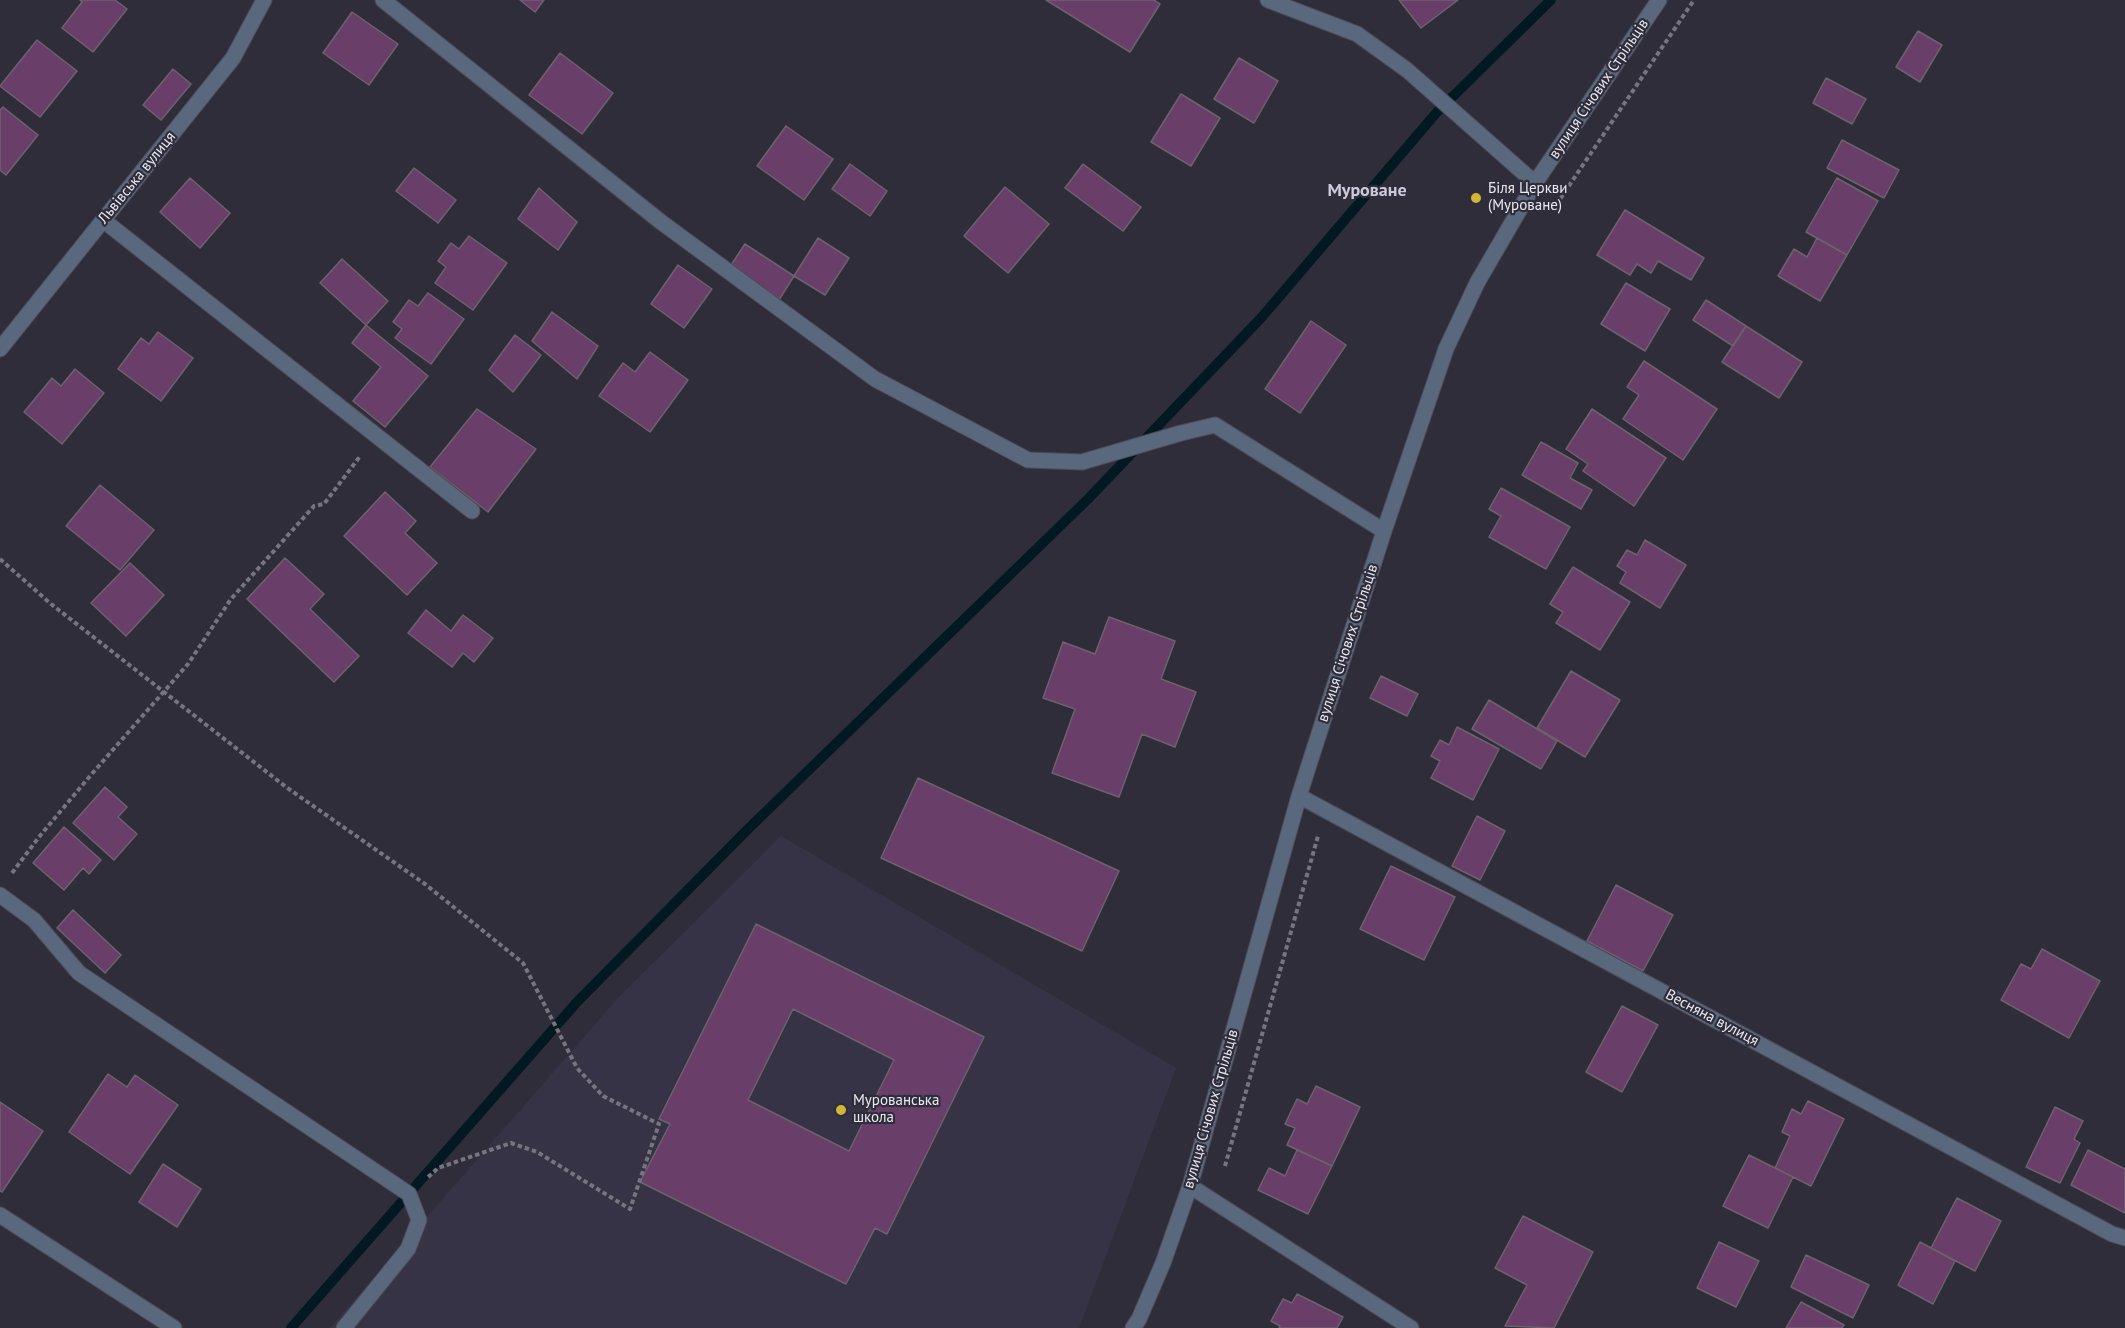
<!DOCTYPE html>
<html>
<head>
<meta charset="utf-8">
<style>
	body { margin:0 }
	canvas { display:block; background:#2f2d3a }
</style>
</head>
<body>
<canvas width="2125" height="1328"></canvas>
<script>
const context = document.querySelector('canvas').getContext('2d');
context.lineJoin = 'round';
function fillPath(path, color) { context.fillStyle = color; context.fill(path, 'evenodd'); }
const shape = rows => new Path2D(rows.map(r => 'M' + r).join(''));
function stroke(path, color, width, dash) { context.strokeStyle = color; context.lineWidth = width; context.lineCap = dash ? 'butt' : 'round'; context.setLineDash(dash || []); context.stroke(path); }
function drawText(font, color, halo, rows, align = 'center') {
  context.font = font + ' "PT Sans",sans-serif'; context.lineWidth = 4.5; context.setLineDash([]); context.textBaseline = 'middle'; context.strokeStyle = halo; context.fillStyle = color; for (const [text, x, y, turn = 0] of rows) {
    context.save(); context.translate(x, y); context.rotate((+turn || 0) * Math.PI / 180); context.textAlign = isNaN(turn) ? turn : align; if (halo) context.strokeText(text, 0, 0); context.fillText(text, 0, 0); context.restore();
  }
}
fillPath(shape([
	[781,836,1176,1068,1079,1328,330,1328,619,997]
]), '#373346');
stroke(shape([
	[291,1328,577,1002,747,830,1088,499,1261,318,1437,112,1551,0]
]), '#031922', 10);
const building = shape([
	[80,0,115,0,127,9,93,52,62,28,82,2,80,0],
	[520,0,544,0,535,12,520,0],
	[1046,0,1154,0,1160,4,1130,52,1046,0],
	[1399,0,1458,0,1421,28,1399,0],
	[352,12,398,44,369,85,323,53,352,12],
	[1918,31,1942,45,1920,82,1896,67,1918,31],
	[37,40,77,71,40,117,0,86,37,40],
	[560,53,613,93,582,134,529,95,560,53],
	[1239,58,1278,81,1254,123,1214,99,1239,58],
	[173,69,191,84,161,120,143,105,173,69],
	[1826,78,1866,99,1852,124,1813,103,1826,78],
	[1181,94,1220,118,1191,166,1151,142,1181,94],
	[3,107,38,135,6,175,0,170,0,110,3,107],
	[786,126,833,159,804,200,757,166,786,126],
	[1842,140,1899,170,1884,198,1827,168,1842,140],
	[850,164,887,191,870,216,832,189,850,164],
	[1083,164,1141,207,1123,231,1065,188,1083,164],
	[414,168,456,200,438,223,396,191,414,168],
	[190,178,230,213,200,248,160,212,190,178],
	[1837,178,1878,201,1847,255,1806,232,1837,178],
	[1005,187,1049,224,1008,273,964,236,1005,187],
	[539,188,577,222,558,250,518,219,539,188],
	[1625,210,1704,258,1691,280,1658,261,1651,273,1637,264,1630,275,1597,255,1625,210],
	[469,236,507,263,473,310,435,283,446,267,438,261,451,243,459,249,469,236],
	[818,238,849,258,825,295,794,276,818,238],
	[1817,238,1847,255,1820,301,1778,276,1794,249,1807,257,1817,238],
	[745,244,794,276,779,300,729,268,745,244],
	[342,259,388,301,366,325,320,283,342,259],
	[678,265,712,289,684,328,651,304,678,265],
	[1626,283,1670,309,1645,351,1601,324,1626,283],
	[428,293,464,319,431,364,395,338,402,329,393,322,409,300,418,306,428,293],
	[1706,300,1746,326,1733,346,1693,320,1706,300],
	[552,312,598,346,577,379,532,341,552,312],
	[1311,321,1346,345,1300,413,1265,389,1311,321],
	[366,325,428,376,385,427,353,401,381,367,352,343,366,325],
	[1746,326,1802,362,1779,398,1722,362,1746,326],
	[158,332,193,358,161,401,118,369,141,338,149,344,158,332],
	[515,335,541,355,513,392,489,370,515,335],
	[650,352,688,380,650,432,599,396,623,363,635,372,650,352],
	[1644,361,1717,409,1683,460,1623,419,1639,395,1627,387,1644,361],
	[75,369,104,393,62,444,24,412,52,378,61,386,75,369],
	[477,409,536,449,488,512,430,467,477,409],
	[1592,409,1666,458,1634,506,1583,471,1588,464,1566,449,1592,409],
	[1541,442,1578,463,1570,478,1592,490,1581,509,1522,475,1541,442],
	[100,485,154,530,120,570,66,526,100,485],
	[1501,488,1570,527,1546,569,1489,537,1501,516,1489,509,1501,488],
	[385,492,416,521,405,533,437,563,407,595,344,536,385,492],
	[1645,540,1686,565,1660,608,1620,583,1626,572,1617,566,1627,550,1637,555,1645,540],
	[285,558,324,594,310,609,359,656,334,682,247,599,285,558],
	[130,563,164,595,126,636,91,603,130,563],
	[1573,567,1630,602,1600,650,1556,623,1563,612,1550,604,1573,567],
	[426,610,451,631,463,615,493,638,474,662,463,653,452,667,408,633,426,610],
	[1109,617,1175,641,1161,679,1196,692,1175,747,1142,734,1119,797,1052,773,1075,709,1043,698,1063,642,1095,654,1109,617],
	[1571,671,1620,700,1585,757,1537,728,1571,671],
	[1381,676,1418,694,1407,716,1370,698,1381,676],
	[1489,700,1557,741,1541,769,1472,729,1489,700],
	[1457,727,1499,749,1473,800,1431,778,1440,761,1431,756,1440,740,1449,745,1457,727],
	[918,778,1119,871,1082,951,881,858,918,778],
	[105,787,127,807,118,817,137,834,114,860,73,823,105,787],
	[1477,816,1505,831,1480,880,1452,866,1477,816],
	[64,827,101,860,89,874,83,868,64,890,33,863,64,827],
	[1391,866,1455,897,1424,960,1360,929,1391,866],
	[1616,885,1673,915,1643,971,1587,941,1616,885],
	[73,910,121,955,105,973,57,928,73,910],
	[756,924,984,1037,887,1234,875,1228,846,1284,640,1182,670,1124,659,1119,756,924],
	[793,1009,894,1060,849,1151,748,1100,793,1009],
	[2042,949,2100,981,2069,1038,2001,1000,2021,964,2031,969,2042,949],
	[1622,1006,1658,1025,1622,1092,1586,1072,1622,1006],
	[108,1074,127,1087,135,1075,178,1105,130,1174,69,1132,108,1074],
	[1316,1086,1360,1107,1332,1166,1287,1145,1295,1128,1285,1124,1297,1099,1307,1104,1316,1086],
	[1808,1101,1844,1119,1811,1186,1775,1168,1790,1136,1782,1132,1792,1109,1801,1114,1808,1101],
	[0,1102,43,1131,2,1192,0,1191,0,1102],
	[2055,1107,2083,1121,2074,1139,2080,1143,2060,1183,2026,1167,2055,1107],
	[1297,1150,1332,1166,1308,1214,1258,1190,1269,1168,1285,1176,1297,1150],
	[2088,1150,2125,1169,2125,1213,2071,1185,2088,1150],
	[1749,1155,1793,1177,1768,1228,1723,1206,1749,1155],
	[163,1164,201,1189,177,1227,139,1202,163,1164],
	[1957,1198,2001,1221,1975,1271,1931,1248,1957,1198],
	[1523,1216,1593,1252,1554,1328,1505,1326,1527,1285,1495,1268,1523,1216],
	[1719,1242,1759,1261,1736,1307,1697,1288,1719,1242],
	[1920,1242,1955,1261,1933,1304,1898,1285,1920,1242],
	[1806,1255,1869,1285,1853,1318,1791,1287,1806,1255],
	[1297,1294,1343,1317,1337,1328,1279,1328,1280,1326,1271,1321,1283,1299,1292,1303,1297,1294],
	[1801,1302,1844,1325,1842,1328,1786,1328,1801,1302]
]);
fillPath(building, '#693f69');
stroke(building, '#6d616d', 1.5);
const minor = shape([
	[383,0,661,222,875,379,1028,460,1082,462,1181,433,1215,425,1384,531],
	[1268,0,1357,34,1407,70,1535,183],
	[103,220,472,511],
	[0,349,233,58,264,0],
	[1299,796,2112,1234,2125,1238],
	[0,895,34,920,79,973,409,1194,419,1220,408,1249,344,1328],
	[1190,1186,1411,1328],
	[0,1215,174,1328],
	[1133,1328,1139,1319,1163,1263,1190,1186,1299,796,1384,531,1446,349,1477,283,1535,183,1659,0]
]);
stroke(minor, '#4d4b57', 17);
stroke(shape([
	[1552,211,1694,0],
	[0,559,51,604,286,787,425,884,523,963,577,1068,603,1096,659,1124,630,1209,537,1152,511,1143,438,1168,427,1178],
	[12,873,39,837,90,776,188,664,231,599,314,506,324,504,361,455],
	[1225,1166,1318,836]
]), '#76747f', 4, [4.5, 3]);
stroke(minor, '#5a687d', 15);
for (const [x, y, r, color] of [
	[1476,198,6,"#d0b736"],
	[841,1110,6,"#d0b736"]
]) { const dot = new Path2D(); dot.arc(x, y, r, 0, 2 * Math.PI); context.fillStyle = color; context.fill(dot); stroke(dot, '#2f2d3a', 2); }
drawText('15px', '#eae8f1', '#2f2d3a', [
	["вулиця Січових Стрільців",1599,89,-56],
	["Львівська вулиця",137,178,-51],
	["вулиця Січових Стрільців",1348,643,-72],
	["Весняна вулиця",1712,1018,28],
	["вулиця Січових Стрільців",1211,1109,-74]
]);
drawText('15px', '#eae8f1', '#2f2d3a', [
	["Біля Церкви",1488,189],
	["(Муроване)",1488,206],
	["Мурованська",853,1101],
	["школа",853,1118]
], 'left');
drawText('bold 18px', '#ccc9da', '#2f2d3a', [
	["Муроване",1367,191]
]);
</script>
</body>
</html>
